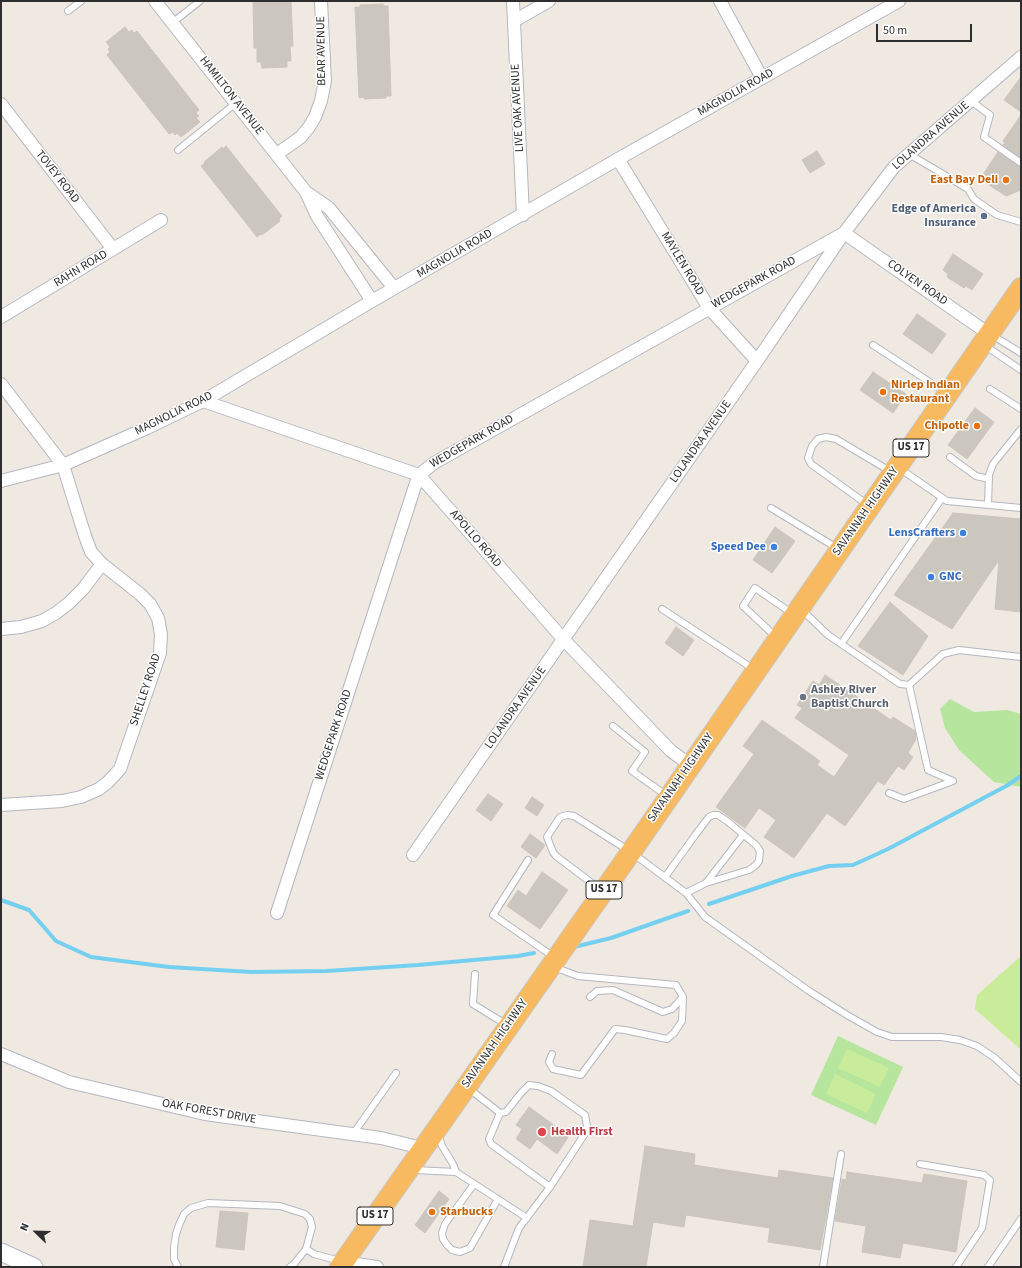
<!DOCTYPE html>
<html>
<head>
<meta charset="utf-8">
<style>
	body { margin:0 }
	#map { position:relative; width:1022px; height:1268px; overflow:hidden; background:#efe9e1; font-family:"Source Sans 3",sans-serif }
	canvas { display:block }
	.frame { position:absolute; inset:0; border:2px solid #2e2e2e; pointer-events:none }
	.north { position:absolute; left:16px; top:1212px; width:40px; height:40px; -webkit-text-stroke:3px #fff; paint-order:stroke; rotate:293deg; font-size:11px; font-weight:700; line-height:16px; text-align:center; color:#2e2e2e }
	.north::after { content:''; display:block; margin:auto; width:14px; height:18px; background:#2e2e2e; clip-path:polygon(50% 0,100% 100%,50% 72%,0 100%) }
	.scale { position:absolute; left:876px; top:24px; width:96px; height:18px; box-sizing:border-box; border:2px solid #2e2e2e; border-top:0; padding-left:5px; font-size:12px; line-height:14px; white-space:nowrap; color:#2e2e2e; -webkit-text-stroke:3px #fff; paint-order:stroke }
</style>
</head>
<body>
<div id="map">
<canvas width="1022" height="1268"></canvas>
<div class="frame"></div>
<div class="north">N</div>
<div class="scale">50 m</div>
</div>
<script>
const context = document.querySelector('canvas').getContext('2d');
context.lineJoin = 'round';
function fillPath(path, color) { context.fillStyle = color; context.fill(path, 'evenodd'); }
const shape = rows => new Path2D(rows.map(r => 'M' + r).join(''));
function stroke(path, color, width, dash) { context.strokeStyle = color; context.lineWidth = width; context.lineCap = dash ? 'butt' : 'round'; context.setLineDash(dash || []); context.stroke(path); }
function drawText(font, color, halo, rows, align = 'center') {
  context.font = font + ' "Source Sans 3",sans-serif'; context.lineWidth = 3; context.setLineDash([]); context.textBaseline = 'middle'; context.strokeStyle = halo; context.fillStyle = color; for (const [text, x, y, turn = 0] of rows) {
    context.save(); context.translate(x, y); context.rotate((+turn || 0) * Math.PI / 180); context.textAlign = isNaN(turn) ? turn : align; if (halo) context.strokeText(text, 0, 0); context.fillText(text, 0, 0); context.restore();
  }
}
fillPath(shape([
	[950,699,974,712,1007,710,1021,714,1021,787,994,782,959,750,945,728,940,709],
	[838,1036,903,1067,876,1125,811,1095]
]), '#b6e59e');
fillPath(shape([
	[1021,956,1021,1050,975,1009,977,995],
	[847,1049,889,1068,880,1087,838,1068],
	[835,1074,876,1094,867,1113,826,1094]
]), '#c9ec9a');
stroke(shape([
	[1,900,29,910,56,941,91,957,169,967,251,972,327,971,418,965,518,956,534,953],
	[709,904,792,876,829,866,853,865,888,849,1008,785,1021,776],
	[574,947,611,938,688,911]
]), '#75cff0', 4);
const building = shape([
	[255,1,291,1,293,46,290,46,291,61,287,61,287,67,262,68,261,62,257,62,257,48,254,48,253,2,255,1],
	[383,4,383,6,388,6,391,96,386,96,386,98,364,99,364,97,359,98,355,7,360,7,360,5,383,4],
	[125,27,129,32,132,30,134,33,137,31,199,110,196,113,199,116,196,118,200,122,181,137,177,133,175,135,173,132,169,134,107,55,110,52,108,49,110,47,106,42,125,27],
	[1021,77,1021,112,1004,100,1021,77],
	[1021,115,1021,158,1003,145,1005,143,1003,141,1021,115],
	[226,146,282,216,279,219,280,221,262,235,261,234,257,237,201,166,205,163,204,162,222,147,223,149,226,146],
	[817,151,825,164,810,173,802,160,817,151],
	[998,152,1021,167,1021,190,1006,196,980,179,998,152],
	[953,254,983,274,972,290,966,286,964,288,947,277,948,274,943,270,953,254],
	[917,314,946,334,932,354,903,334,917,314],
	[873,372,906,394,893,413,860,390,873,372],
	[975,408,994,422,967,459,948,445,975,408],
	[953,513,1021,519,1021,612,995,609,999,560,952,629,894,595,953,513],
	[775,527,795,541,772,573,753,560,775,527],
	[890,602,928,636,903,675,858,646,890,602],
	[676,627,694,640,683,656,665,643,676,627],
	[825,675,891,720,893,717,915,731,916,739,908,753,913,757,904,770,898,766,884,785,878,781,845,826,827,813,794,858,764,837,776,820,759,808,745,828,716,807,754,754,743,746,762,720,820,761,817,765,834,777,849,755,795,718,802,708,797,705,813,681,819,685,825,675],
	[488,794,503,804,491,821,476,810,488,794],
	[532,797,544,805,537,816,525,808,532,797],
	[530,834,545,845,536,858,521,847,530,834],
	[542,872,568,890,540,929,507,906,518,890,526,896,542,872],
	[529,1107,569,1136,557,1154,537,1139,530,1149,516,1139,522,1129,516,1125,529,1107],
	[645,1146,695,1154,694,1165,778,1178,779,1170,833,1178,820,1250,768,1242,770,1228,686,1215,684,1227,653,1222,646,1267,583,1267,590,1220,633,1226,645,1146],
	[847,1172,922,1183,924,1174,967,1181,956,1252,903,1243,900,1258,862,1252,866,1226,835,1221,842,1179,846,1180,847,1172],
	[439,1191,449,1199,425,1233,415,1225,439,1191],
	[220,1211,248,1213,244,1250,216,1247,220,1211]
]);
fillPath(building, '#cbc7bf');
stroke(building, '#cbc5ba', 1);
const service = shape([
	[68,11,81,1],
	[172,23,200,1],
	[971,101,990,115,984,137,1021,163],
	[178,150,236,103],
	[909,154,968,189,974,199,997,215,1021,222],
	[992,335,1021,353],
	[873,345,945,392],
	[984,345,1021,370],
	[990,389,1021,409],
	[950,457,976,476,989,479],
	[899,468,947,501,1021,508],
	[868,505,811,464,808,458,812,446,818,439,826,437,836,439,890,471],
	[988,505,989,475,993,464,1021,429],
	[771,508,837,548],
	[662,609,755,670],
	[802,610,828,635,900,684,909,685,943,654,959,650,1021,657],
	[776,637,743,606,755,588,793,614],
	[841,644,942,498],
	[613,726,645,752,632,771,667,796],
	[889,793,904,799,953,781,928,770,909,685],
	[528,860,493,915,554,957],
	[665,877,696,834,709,817,713,815,718,815,727,821,756,845,760,851,759,861,756,865,749,870,706,883,686,893],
	[706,883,743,835],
	[601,890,556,856,553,852,547,837,560,817,567,815,574,816,631,852,686,893,705,917,809,991,847,1015,877,1032,892,1037,941,1037,960,1040,977,1046,995,1058,1021,1082],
	[554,967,578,976,676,985,683,997],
	[475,974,473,1004,507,1025],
	[552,1054,549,1062,553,1069,581,1075,615,1029,625,1030,667,1039,674,1033,682,1021,683,997,672,1009,663,1012,613,990,597,991,590,997],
	[468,1088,500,1113,506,1112,521,1093,529,1085,538,1086,551,1091,585,1115,587,1126,586,1132,550,1187,519,1228,504,1267],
	[500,1113,489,1139,491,1144,550,1187],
	[353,1134,396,1073],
	[920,1164,984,1175,990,1180,982,1228,956,1267],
	[414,1170,456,1172,453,1164,442,1146,438,1134],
	[456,1172,527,1218],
	[474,1184,445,1224,442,1233,443,1239,447,1245,452,1250,460,1252,470,1248,498,1199],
	[306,1249,314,1254,340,1261],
	[178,1267,174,1259,174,1247,176,1234,179,1225,184,1214,191,1208,208,1203,280,1206,305,1214,310,1219,312,1227,306,1249,294,1264,290,1267],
	[823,1267,841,1154],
	[988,1267,1021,1219]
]);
const minor = shape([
	[155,1,306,192],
	[513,1,523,215],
	[720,1,762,78],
	[514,21,549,1],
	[1,104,113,249],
	[277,154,301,137,309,127,315,117,321,101,325,81,321,1],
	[618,159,709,308,757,361],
	[372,301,317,216,306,192,329,208,394,288],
	[1,317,161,220],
	[1,384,63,465,85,536,91,552,102,564,140,594,150,604,158,618,161,634,160,653,120,769,108,782,99,789,81,797,62,801,1,805],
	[203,401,419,475,564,640,671,751,690,765],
	[1,481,63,465,147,428,203,401,372,301,618,159,899,1],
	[1,629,21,627,42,621,56,613,69,603,83,589,102,564],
	[413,855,757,361,844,233,894,167,1021,57],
	[277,913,414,489,419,475,434,463,844,233,989,334],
	[1,1054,69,1082,205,1114,381,1138,422,1148],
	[343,1262,377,1267]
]);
const secondary = shape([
	[1,1252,34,1267]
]);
const trunk = shape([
	[340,1267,631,852,1021,288]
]);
stroke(service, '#b4b7c1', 8);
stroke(minor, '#b4b7c1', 14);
stroke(secondary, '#b4b7c1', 19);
stroke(trunk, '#c9c9c9', 22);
stroke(service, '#fff', 6);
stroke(minor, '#fff', 12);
stroke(secondary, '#fff', 17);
stroke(trunk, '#f8ba60', 20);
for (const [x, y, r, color] of [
	[1006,180,4,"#e8710a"],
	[984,216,4,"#5c6f8a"],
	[883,392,4,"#e8710a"],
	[977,426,4,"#e8710a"],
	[963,533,4,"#3f7fe0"],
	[774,547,4,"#3f7fe0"],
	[931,577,4,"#3f7fe0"],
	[803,697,4,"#6b7280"],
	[542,1132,5,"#e0444e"],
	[432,1212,4,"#e8710a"]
]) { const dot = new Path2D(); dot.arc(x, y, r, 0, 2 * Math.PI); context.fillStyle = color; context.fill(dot); stroke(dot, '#fff', 1.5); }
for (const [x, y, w] of [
	[911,448,36],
	[604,890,36],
	[375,1216,36]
]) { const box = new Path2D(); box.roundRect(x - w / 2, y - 9, w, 18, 3); context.fillStyle = '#fff'; context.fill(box); stroke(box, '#2e2e2e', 1); }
drawText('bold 11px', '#2e2e2e', null, [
	["US 17",911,448],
	["US 17",604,890],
	["US 17",375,1216]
]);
drawText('12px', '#2e2e2e', '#fff', [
	["BEAR AVENUE",322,51,-91],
	["MAGNOLIA ROAD",736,93,-29],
	["HAMILTON AVENUE",231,96,52],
	["LIVE OAK AVENUE",518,108,-93],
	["LOLANDRA AVENUE",931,136,-41],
	["TOVEY ROAD",57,177,52],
	["MAGNOLIA ROAD",455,254,-30],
	["MAYLEN ROAD",682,264,59],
	["RAHN ROAD",81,269,-31],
	["WEDGEPARK ROAD",754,283,-29],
	["COLYEN ROAD",917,283,35],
	["MAGNOLIA ROAD",174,414,-26],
	["WEDGEPARK ROAD",472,442,-30],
	["LOLANDRA AVENUE",701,442,-55],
	["SAVANNAH HIGHWAY",866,512,-55],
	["APOLLO ROAD",475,539,49],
	["SHELLEY ROAD",146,690,-72],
	["LOLANDRA AVENUE",516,708,-55],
	["WEDGEPARK ROAD",334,735,-72],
	["SAVANNAH HIGHWAY",681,778,-55],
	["SAVANNAH HIGHWAY",495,1044,-55],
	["OAK FOREST DRIVE",209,1112,10]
]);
drawText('bold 12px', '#c56008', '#fff', [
	["East Bay Deli",998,180],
	["Nirlep Indian",891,385,"left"],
	["Restaurant",891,399,"left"],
	["Chipotle",969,426],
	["Starbucks",440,1212,"left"]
], 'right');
drawText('bold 12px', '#4e5e75', '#fff', [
	["Edge of America",976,209],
	["Insurance",976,223]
], 'right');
drawText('bold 12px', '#366cbe', '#fff', [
	["LensCrafters",955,533],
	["Speed Dee",766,547],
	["GNC",939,577,"left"]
], 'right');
drawText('bold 12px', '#5b616d', '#fff', [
	["Ashley River",811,690],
	["Baptist Church",811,704]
], 'left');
drawText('bold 12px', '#be3a42', '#fff', [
	["Health First",551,1132]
], 'left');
</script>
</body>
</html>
